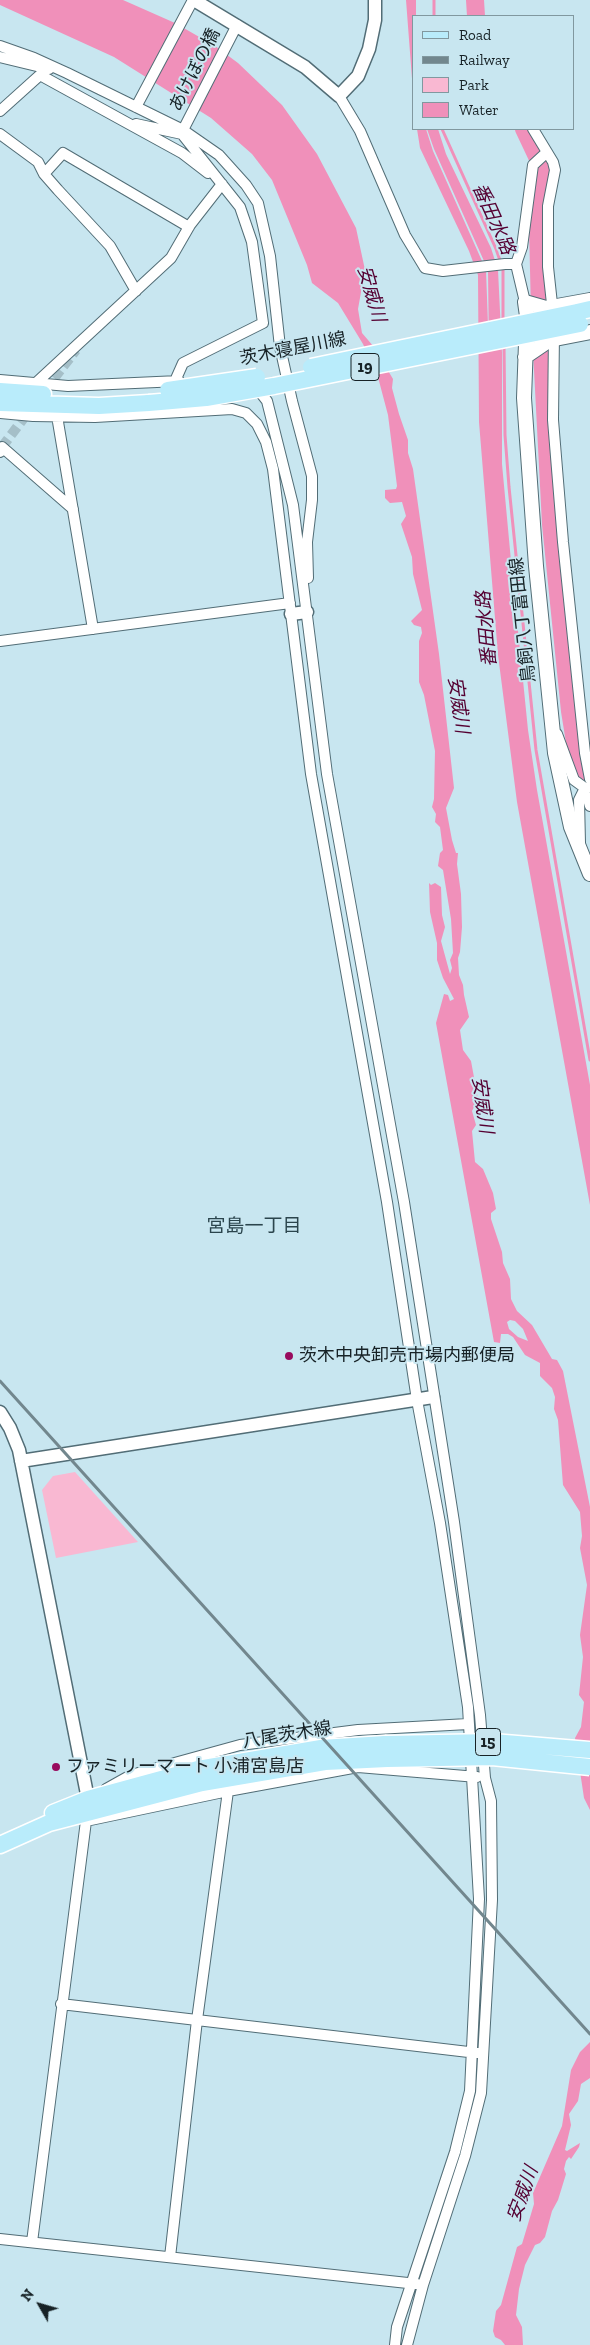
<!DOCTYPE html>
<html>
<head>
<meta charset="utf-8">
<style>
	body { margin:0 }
	#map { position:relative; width:590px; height:2345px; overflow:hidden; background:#c8e6f0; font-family:"Zilla Slab",serif }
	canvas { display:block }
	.legend { position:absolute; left:412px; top:15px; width:162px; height:115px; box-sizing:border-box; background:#c8e6f0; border:1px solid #81989f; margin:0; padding:6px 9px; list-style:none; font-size:15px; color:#172226 }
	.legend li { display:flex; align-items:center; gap:10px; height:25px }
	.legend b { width:25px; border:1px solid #81989f }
	.north { position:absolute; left:15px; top:2280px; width:50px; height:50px; -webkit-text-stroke:4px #c8e6f0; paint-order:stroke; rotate:308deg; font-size:14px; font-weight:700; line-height:20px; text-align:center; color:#172226 }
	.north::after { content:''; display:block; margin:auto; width:18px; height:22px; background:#172226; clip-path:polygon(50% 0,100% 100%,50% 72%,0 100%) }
</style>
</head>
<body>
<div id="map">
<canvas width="590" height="2345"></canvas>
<ul class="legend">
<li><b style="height:6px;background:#b9ecfb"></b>Road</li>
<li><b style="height:6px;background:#72878e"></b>Railway</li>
<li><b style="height:14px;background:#f9b8d2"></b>Park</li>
<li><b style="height:14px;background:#f090ba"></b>Water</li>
</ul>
<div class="north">N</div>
</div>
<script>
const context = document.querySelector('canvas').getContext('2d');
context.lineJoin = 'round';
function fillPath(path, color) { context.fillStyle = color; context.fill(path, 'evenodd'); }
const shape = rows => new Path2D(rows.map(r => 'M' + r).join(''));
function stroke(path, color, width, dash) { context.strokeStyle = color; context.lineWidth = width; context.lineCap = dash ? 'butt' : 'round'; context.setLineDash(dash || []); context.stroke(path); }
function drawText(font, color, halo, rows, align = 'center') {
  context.font = font + ' "Zilla Slab","Noto Sans JP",serif'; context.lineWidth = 4; context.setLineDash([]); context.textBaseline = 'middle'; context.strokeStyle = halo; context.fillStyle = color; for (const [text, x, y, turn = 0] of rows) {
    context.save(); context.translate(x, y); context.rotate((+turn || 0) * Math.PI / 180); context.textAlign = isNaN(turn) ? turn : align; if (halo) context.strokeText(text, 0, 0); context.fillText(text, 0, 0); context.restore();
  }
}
fillPath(shape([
	[75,1472,138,1542,56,1558,42,1490,53,1476]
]), '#f9b8d2');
fillPath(shape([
	[0,0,123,0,175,23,215,46,238,63,282,105,317,154,356,228,365,270,358,309,362,333,374,347,393,379,392,388,399,414,408,440,408,453,413,469,439,654,454,788,446,808,452,840,456,853,458,853,457,864,461,894,462,927,460,952,458,958,459,975,463,985,464,995,469,1017,460,1030,463,1050,471,1061,478,1099,472,1111,476,1125,472,1131,475,1162,483,1169,493,1193,496,1209,491,1213,491,1219,502,1252,503,1263,510,1279,511,1299,517,1311,532,1325,552,1359,557,1360,563,1371,590,1507,590,1810,584,1798,575,1738,581,1727,584,1702,579,1695,583,1657,580,1635,587,1585,580,1548,582,1536,580,1512,563,1485,558,1420,554,1409,555,1397,552,1388,540,1376,540,1363,525,1355,513,1337,508,1334,501,1334,500,1343,494,1342,436,1023,444,994,448,995,450,1001,454,999,443,978,437,960,437,943,430,912,429,883,431,885,435,883,441,887,442,915,445,927,441,941,450,974,452,968,450,960,453,953,451,919,443,870,438,866,440,853,443,850,440,827,435,822,436,814,432,807,434,799,435,751,424,695,419,682,419,641,422,633,421,627,414,625,411,621,422,610,413,574,412,557,401,524,406,516,402,502,390,503,385,498,385,490,396,489,397,486,388,415,379,381,363,344,338,303,312,283,307,265,272,180,252,154,211,118,114,57,0,5],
	[510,1320,515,1321,523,1329,528,1341,518,1337,509,1329,507,1322],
	[406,0,416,0,416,16,414,16,414,105],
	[417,129,426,129,433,151,486,270,489,353,488,270,434,149,427,129,438,129,446,154,491,248,498,270,502,353,502,464,511,561,528,730,537,790,590,1085,590,1205,517,802,498,655,479,422,478,275,469,251,420,148],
	[590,2042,590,2078,581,2084,578,2101,569,2114,571,2125,565,2150,567,2151,580,2143,579,2147,571,2159,569,2157,566,2161,564,2169,566,2174,558,2200,552,2211,545,2237,540,2243,535,2245,525,2265,519,2289,516,2315,522,2327,523,2345,505,2345,501,2340,495,2337,493,2331,496,2311,501,2305,517,2247,522,2244,534,2204,533,2193,562,2126,571,2070,580,2052]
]), '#f090ba');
stroke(shape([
	[434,16,434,0],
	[442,129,496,249,503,269,503,323],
	[504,344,505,435,509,487,536,750,590,1060]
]), '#f090ba', 3);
stroke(shape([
	[475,0,476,16],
	[524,129,541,165,542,183,538,227,540,312,551,524,570,711,581,779]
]), '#f090ba', 18);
stroke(shape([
	[45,390,76,350],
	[2,447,30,410]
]), '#a5bfc8', 10, [10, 5]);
const minor = shape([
	[0,46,34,58,67,73,183,130,219,155,246,185,258,203,270,256,280,347,292,401,312,476,312,500,307,542,308,578],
	[0,57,49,69],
	[339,96,360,131,405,235,425,268,443,271,505,264,516,264,525,302],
	[136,107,193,0],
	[0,111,40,75,182,153,208,173],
	[136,124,182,134],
	[533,129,553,162,555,170,548,206,548,267,553,313],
	[183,130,237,25],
	[0,134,38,162,44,174,58,190,110,246,136,291],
	[44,174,63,153,189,227],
	[516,264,522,247,533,165,546,153],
	[554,333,553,420,563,542,585,753,590,779],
	[0,380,68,386,179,381],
	[175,381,183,363,263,323,252,242,240,207,182,134,183,131],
	[36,383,171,258,190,225,222,184],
	[256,387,267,401,293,505,327,774,404,1202,454,1522,480,1715,485,1778,491,1801,492,1900,481,2093,465,2156,423,2285,407,2345],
	[0,413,33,416,95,417,232,409,246,413,257,424,266,442,273,469,311,774,387,1202,417,1400,440,1523,468,1707,479,1899,470,2091,455,2152,397,2327,395,2345],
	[57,416,93,629],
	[0,452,2,447,73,509],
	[0,641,290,603],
	[557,734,574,780,585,788,590,806],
	[580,843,579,800,585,788,589,787],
	[106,1789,131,1775,240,1745,358,1730,468,1724],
	[61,2004,477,2053],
	[0,2239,417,2284],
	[32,2242,86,1821,228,1791,358,1767,477,1777],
	[170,2257,197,2020,228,1791]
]);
const tertiary = shape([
	[194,0,305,67,339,96,358,76,369,49,375,20,375,0],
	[291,614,307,612],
	[0,1412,10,1428,19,1450,88,1799],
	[21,1461,433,1397]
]);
const secondary = shape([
	[590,300,546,308,525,302,527,316,524,398,536,566,555,753,571,827,590,874],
	[525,357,550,340,590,332]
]);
const primary = shape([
	[577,312,590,309],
	[0,391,43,394],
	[0,403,99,406,149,403],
	[53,1813,88,1799,198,1769,321,1748,385,1744],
	[0,1845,49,1823,202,1783,325,1762,387,1759]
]);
stroke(minor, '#526d76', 12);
stroke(tertiary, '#526d76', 15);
stroke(secondary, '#526d76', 16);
stroke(primary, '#fff', 19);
stroke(minor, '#fff', 10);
stroke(tertiary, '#fff', 12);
stroke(secondary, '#fff', 14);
stroke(primary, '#b9ecfb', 16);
stroke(shape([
	[0,1381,590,2034]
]), '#72878e', 3);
const primaryBridge = shape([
	[311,367,577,312],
	[168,390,257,377],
	[149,403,206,398,274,386,580,324],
	[385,1744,493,1742,590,1750],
	[387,1759,492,1757,590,1767]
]);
stroke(primaryBridge, '#fff', 19, []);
stroke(primaryBridge, '#b9ecfb', 16);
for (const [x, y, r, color] of [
	[289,1356,5,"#980b5e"],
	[56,1767,5,"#980b5e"]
]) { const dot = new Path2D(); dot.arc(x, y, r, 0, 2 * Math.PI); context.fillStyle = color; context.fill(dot); stroke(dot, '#c8e6f0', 2); }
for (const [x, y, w] of [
	[365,367,28],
	[488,1742,25]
]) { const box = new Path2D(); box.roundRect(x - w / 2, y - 13.5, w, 27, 4); context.fillStyle = '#c8e6f0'; context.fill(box); stroke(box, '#172226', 1); }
drawText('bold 16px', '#172226', null, [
	["19",365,367],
	["15",488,1742]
]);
drawText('18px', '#172226', '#c8e6f0', [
	["あけぼの橋",195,70,-63],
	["茨木寝屋川線",293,349,-11],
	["鳥飼八丁富田線",523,620,-96],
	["八尾茨木線",287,1735,-9]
]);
drawText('18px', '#172226', '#c8e6f0', [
	["茨木中央卸売市場内郵便局",299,1356],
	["ファミリーマート 小浦宮島店",66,1767]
], 'left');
drawText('italic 19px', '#550032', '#c8e6f0', [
	["番田水路",493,219,66],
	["安威川",371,294,74],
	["番田水路",487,629,-95],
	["安威川",458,705,82],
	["安威川",482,1105,82],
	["安威川",523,2194,-70]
]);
drawText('19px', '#2b454d', '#c8e6f0', [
	["宮島一丁目",254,1227]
]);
</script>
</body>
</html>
